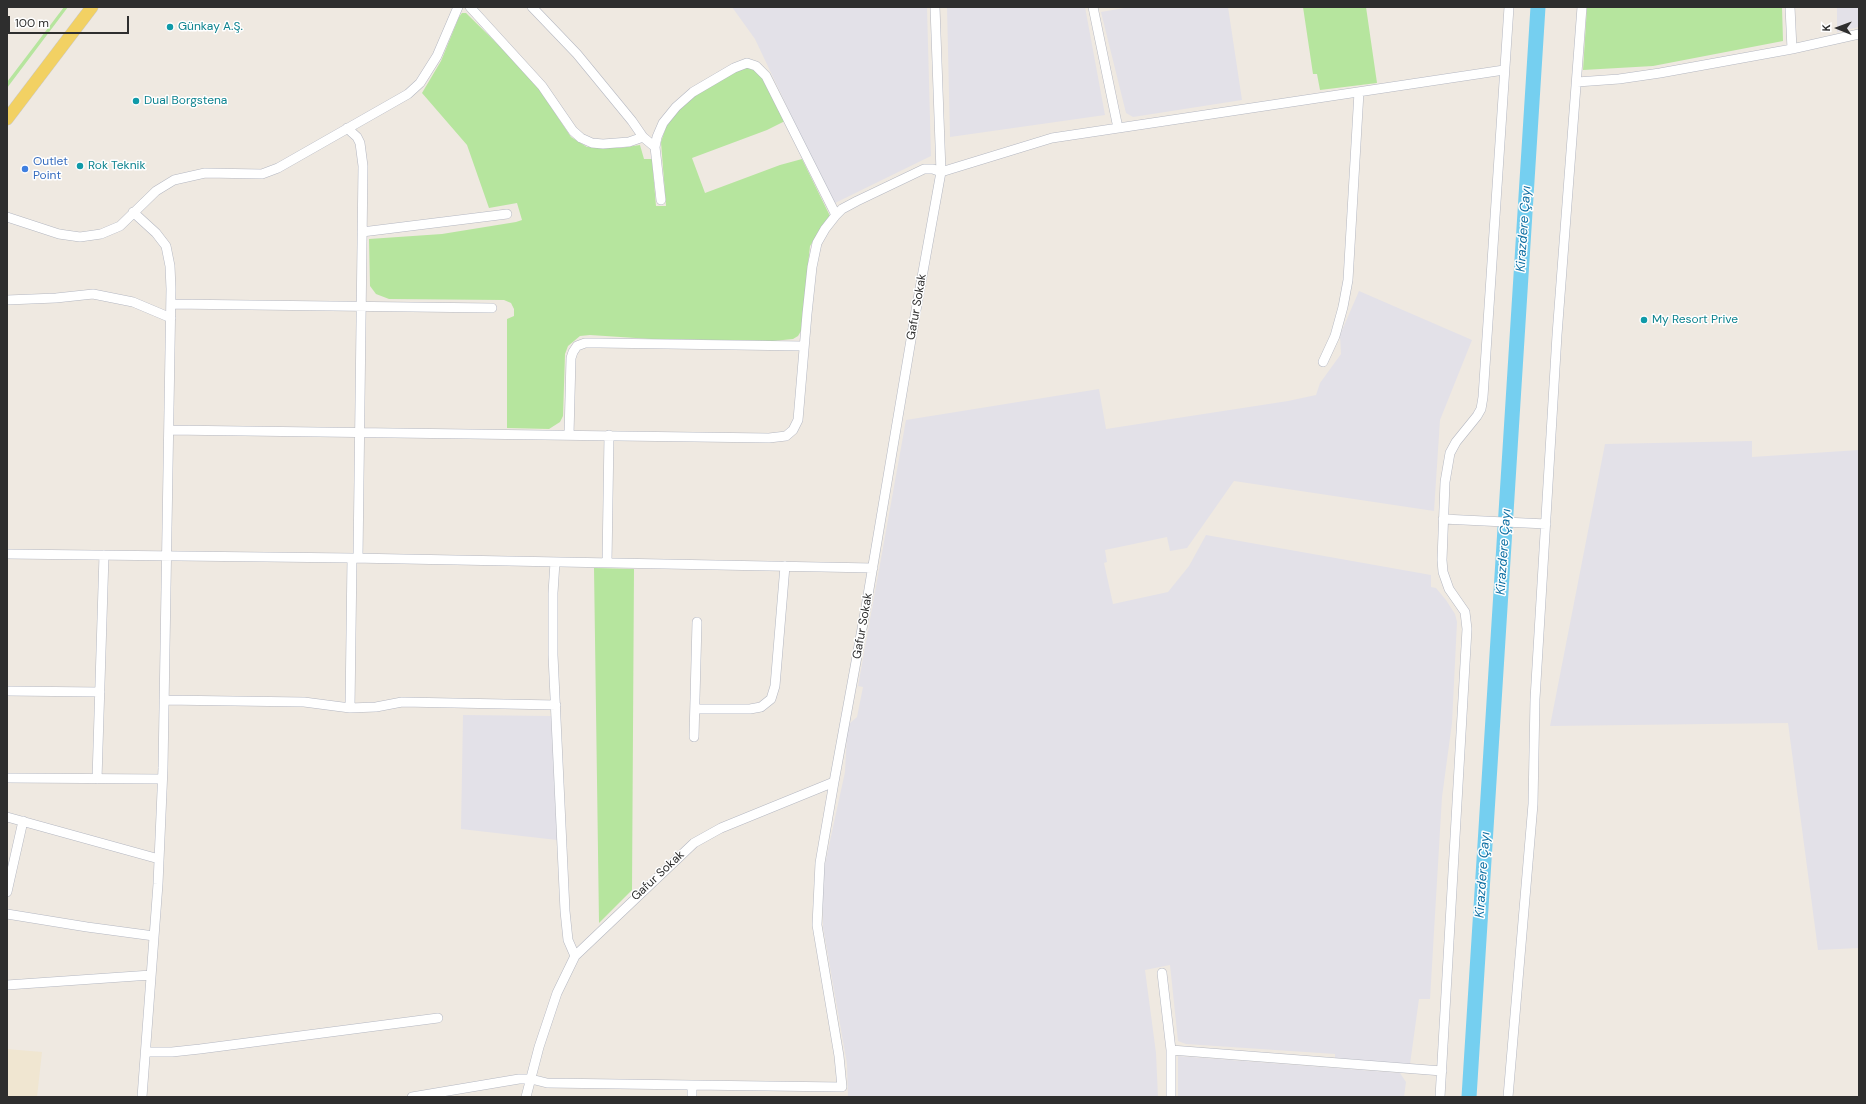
<!DOCTYPE html>
<html>
<head>
<meta charset="utf-8">
<style>
	body { margin:0 }
	#map { position:relative; width:1866px; height:1104px; overflow:hidden; background:#efe9e1; font-family:"DM Sans",sans-serif }
	canvas { display:block }
	.frame { position:absolute; inset:0; border:8px solid #2e2e2e; pointer-events:none }
	.north { position:absolute; left:1818px; top:8px; width:40px; height:40px; -webkit-text-stroke:3px #fff; paint-order:stroke; rotate:271deg; font-size:11px; font-weight:700; line-height:16px; text-align:center; color:#2e2e2e }
	.north::after { content:''; display:block; margin:auto; width:14px; height:18px; background:#2e2e2e; clip-path:polygon(50% 0,100% 100%,50% 72%,0 100%) }
	.scale { position:absolute; left:8px; top:16px; width:121px; height:18px; box-sizing:border-box; border:2px solid #2e2e2e; border-top:0; padding-left:5px; font-size:12px; line-height:14px; white-space:nowrap; color:#2e2e2e; -webkit-text-stroke:3px #fff; paint-order:stroke }
</style>
</head>
<body>
<div id="map">
<canvas width="1866" height="1104"></canvas>
<div class="frame"></div>
<div class="north">K</div>
<div class="scale">100 m</div>
</div>
<script>
const context = document.querySelector('canvas').getContext('2d');
context.lineJoin = 'round';
function fillPath(path, color) { context.fillStyle = color; context.fill(path, 'evenodd'); }
const shape = rows => new Path2D(rows.map(r => 'M' + r).join(''));
function stroke(path, color, width, dash) { context.strokeStyle = color; context.lineWidth = width; context.lineCap = dash ? 'butt' : 'round'; context.setLineDash(dash || []); context.stroke(path); }
function drawText(font, color, halo, rows, align = 'center') {
  context.font = font + ' "DM Sans",sans-serif'; context.lineWidth = 3; context.setLineDash([]); context.textBaseline = 'middle'; context.strokeStyle = halo; context.fillStyle = color; for (const [text, x, y, turn = 0] of rows) {
    context.save(); context.translate(x, y); context.rotate((+turn || 0) * Math.PI / 180); context.textAlign = isNaN(turn) ? turn : align; if (halo) context.strokeText(text, 0, 0); context.fillText(text, 0, 0); context.restore();
  }
}
fillPath(shape([
	[732,7,927,7,931,156,833,204,755,39],
	[947,7,1085,7,1105,115,950,137],
	[1130,7,1228,7,1242,100,1133,117,1126,113,1101,12],
	[1837,7,1859,7,1859,27,1837,32],
	[1359,291,1472,340,1440,420,1434,511,1234,481,1187,548,1170,551,1167,537,1105,550,1107,562,1104,563,1113,604,1168,592,1189,566,1206,535,1431,575,1431,587,1436,588,1446,600,1455,614,1457,622,1452,723,1442,797,1430,999,1419,999,1410,1064,1335,1058,1335,1054,1186,1044,1178,1041,1170,965,1145,970,1156,1053,1158,1097,848,1097,847,1064,823,927,823,873,845,772,847,734,850,723,857,717,863,687,858,686,906,420,1099,389,1106,429,1288,401,1316,395,1320,383,1341,354,1340,335],
	[1752,441,1752,457,1859,450,1859,948,1818,950,1788,723,1550,726,1605,444],
	[463,715,551,716,557,840,461,829],
	[1178,1056,1400,1073,1406,1082,1404,1097,1178,1097]
]), '#e3e1e8');
fillPath(shape([
	[7,1049,42,1052,37,1097,7,1097]
]), '#f0e6d1');
fillPath(shape([
	[64,7,68,7,7,88,7,82],
	[1303,7,1366,7,1377,83,1320,90,1317,74,1313,74],
	[1587,7,1782,7,1783,41,1653,66,1583,70],
	[462,13,466,13,531,77,571,137,587,147,620,148,640,145,644,159,652,159,656,206,666,206,661,142,666,127,676,110,695,94,743,66,759,71,785,121,767,130,692,158,705,193,780,165,802,159,830,216,810,246,801,331,798,336,793,339,773,341,651,339,590,335,580,336,568,346,565,354,563,416,560,422,549,429,507,428,507,319,514,316,514,309,511,303,504,300,389,299,376,294,370,286,369,239,442,234,516,222,522,220,517,203,489,208,467,145,422,93,441,61,459,17],
	[594,568,634,569,632,890,599,923]
]), '#b6e59e');
stroke(shape([
	[1469,1097,1538,7]
]), '#75cff0', 15);
const minor = shape([
	[470,7,542,86,573,131,581,138,592,143,603,144,629,142,643,137],
	[532,7,577,54,632,121,643,137,655,147],
	[1093,7,1118,128],
	[1790,7,1792,49],
	[1577,82,1619,79,1660,73,1792,49,1859,34],
	[347,128,357,137,360,143,363,166,358,558],
	[661,200,655,147,657,137,663,123,676,107,693,92,734,68,747,63,756,66,766,76,836,215],
	[133,212,156,233,166,246,170,266,171,289,163,768,158,884,142,1097],
	[7,217,59,234,80,237,101,234,120,226,156,191,174,180,205,173,262,174,278,168,408,94,420,83,437,56,458,7],
	[362,232,507,214],
	[7,300,56,298,93,294,133,302,171,318],
	[171,304,492,308],
	[1323,362,1335,336,1343,307,1348,280,1359,92],
	[169,430,769,438,786,436,793,430,798,420,807,314,812,267,817,243,825,229,836,215,842,209,857,201,924,169,933,169,941,172,1052,138,1504,70],
	[569,435,571,358,573,352,577,346,585,343,599,343,803,346],
	[1443,519,1546,524],
	[7,554,352,558,873,568],
	[555,562,553,593,553,655,565,911,568,940,575,956],
	[607,563,609,435],
	[7,691,100,692],
	[164,700,304,702,350,708,376,707,402,702,556,705],
	[350,708,352,558],
	[696,709,750,709,761,707,771,699,775,686,785,566],
	[694,737,697,622],
	[7,778,162,779],
	[97,779,104,555],
	[7,817,159,859],
	[7,892,23,821],
	[7,914,87,927,154,936],
	[1162,973,1171,1050,1171,1097],
	[7,985,151,975],
	[1171,1050,1442,1071],
	[146,1052,172,1052,200,1049,438,1018],
	[412,1097,519,1079,531,1079,547,1083,692,1085],
	[526,1097,539,1047,557,993,575,956,694,843,721,828,834,782,866,607,915,316,941,172,935,7],
	[692,1097,692,1085,842,1087,839,1056,817,925,820,863,834,782],
	[1440,1097,1467,629,1465,612,1449,589,1443,572,1442,560,1445,482,1450,453,1456,442,1477,416,1481,409,1483,397,1509,7],
	[1508,1097,1533,804,1535,699,1557,335,1582,7]
]);
const major = shape([
	[7,119,92,7]
]);
stroke(minor, '#b4b7c1', 10);
stroke(major, '#c9c9c9', 13);
stroke(minor, '#fff', 9);
stroke(major, '#f2d163', 12);
for (const [x, y, r, color] of [
	[170,27,4,"#0f9aa8"],
	[136,101,4,"#0f9aa8"],
	[80,166,4,"#0f9aa8"],
	[25,169,4,"#3f7fe0"],
	[1644,320,4,"#0f9aa8"]
]) { const dot = new Path2D(); dot.arc(x, y, r, 0, 2 * Math.PI); context.fillStyle = color; context.fill(dot); stroke(dot, '#fff', 1.5); }
drawText('12px', '#0d838f', '#fff', [
	["Günkay A.Ş.",178,27],
	["Dual Borgstena",144,101],
	["Rok Teknik",88,166],
	["My Resort Prive",1652,320]
], 'left');
drawText('12px', '#366cbe', '#fff', [
	["Outlet",33,162],
	["Point",33,176]
], 'left');
drawText('12px', '#2e2e2e', '#fff', [
	["Gafur Sokak",917,307,-80],
	["Gafur Sokak",863,626,-80],
	["Gafur Sokak",658,876,-43]
]);
drawText('italic 13px', '#0d6fa3', '#fff', [
	["Kirazdere Çayı",1524,229,-86],
	["Kirazdere Çayı",1504,552,-86],
	["Kirazdere Çayı",1483,875,-86]
]);
</script>
</body>
</html>
